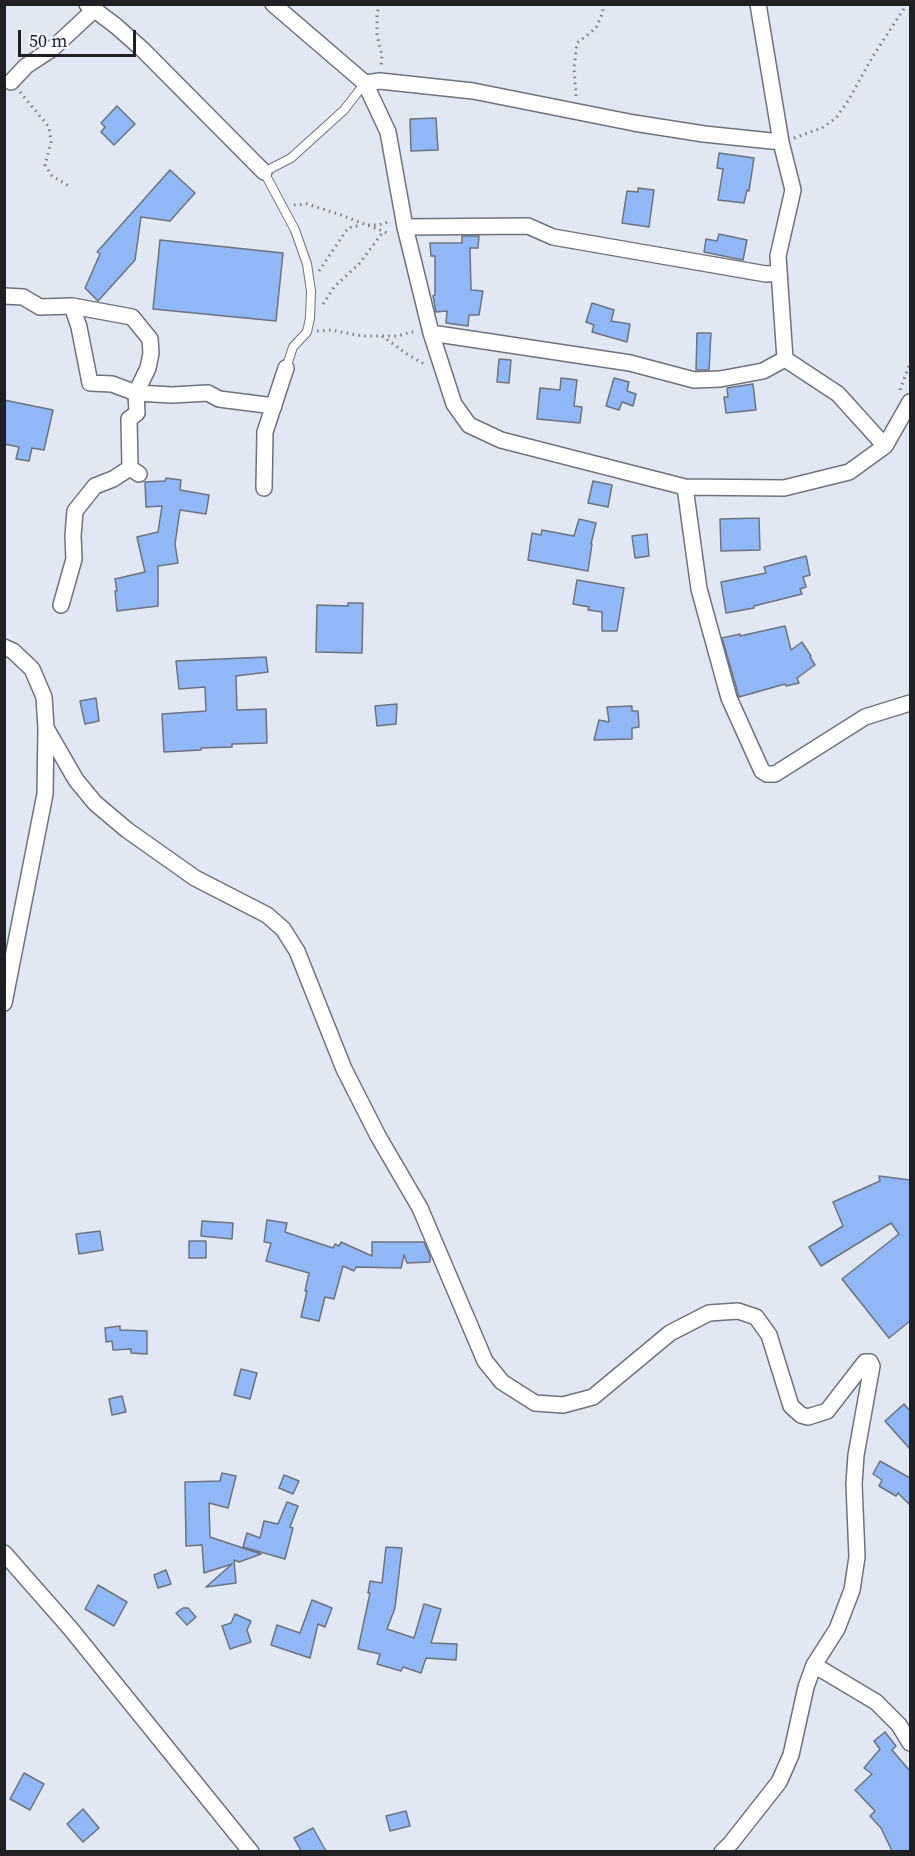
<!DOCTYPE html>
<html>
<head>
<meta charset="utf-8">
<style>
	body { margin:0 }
	#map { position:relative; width:915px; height:1856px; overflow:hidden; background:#e1e8f3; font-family:"Source Serif 4",serif }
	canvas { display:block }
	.frame { position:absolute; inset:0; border:6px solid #1e2024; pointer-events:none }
	.scale { position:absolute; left:18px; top:30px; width:118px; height:27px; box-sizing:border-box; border:3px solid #1e2024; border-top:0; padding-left:8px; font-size:18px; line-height:21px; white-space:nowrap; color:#1e2024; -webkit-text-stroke:4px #f0f5fe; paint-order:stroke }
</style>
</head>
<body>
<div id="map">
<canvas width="915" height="1856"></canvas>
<div class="frame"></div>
<div class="scale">50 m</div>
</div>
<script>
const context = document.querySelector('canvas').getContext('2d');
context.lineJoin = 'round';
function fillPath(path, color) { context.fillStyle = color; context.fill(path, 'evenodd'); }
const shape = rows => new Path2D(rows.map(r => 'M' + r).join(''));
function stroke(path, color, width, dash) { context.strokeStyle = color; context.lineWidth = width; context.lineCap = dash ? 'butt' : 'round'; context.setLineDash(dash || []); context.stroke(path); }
const building = shape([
	[117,106,135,124,114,145,101,132,105,127,101,123,117,106],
	[436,118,438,150,411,151,410,119,436,118],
	[719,153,754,158,749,191,747,190,744,203,718,200,723,169,717,168,719,153],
	[170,170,195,193,170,221,141,217,135,260,98,301,85,288,100,254,97,252,170,170],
	[638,188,654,190,649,227,622,223,627,191,638,192,638,188],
	[719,234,747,240,743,260,704,252,706,239,717,241,719,234],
	[462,236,479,236,478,248,470,248,471,290,483,291,479,315,469,315,468,326,446,323,447,311,436,312,433,296,435,295,435,256,431,256,430,243,462,243,462,236],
	[160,240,283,253,276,321,153,309,160,240],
	[592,303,614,310,611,321,630,324,627,342,592,332,594,325,586,322,592,303],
	[697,333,711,333,709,370,696,370,697,333],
	[499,359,511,360,509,383,497,382,499,359],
	[561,378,577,380,574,406,582,407,580,423,537,419,540,388,560,390,561,378],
	[614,378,629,382,627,391,636,394,633,406,622,402,619,410,606,406,614,378],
	[753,384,756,410,726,413,724,397,728,397,727,388,753,384],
	[4,400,53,410,44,450,32,448,29,461,16,459,19,447,4,444,4,400],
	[166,478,181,480,180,490,209,495,206,514,180,510,175,544,178,563,158,566,158,606,117,611,115,591,117,591,115,579,145,572,137,537,158,532,162,506,146,507,145,482,165,481,166,478],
	[593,481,612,485,608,507,588,503,593,481],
	[759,518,760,550,721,551,720,519,759,518],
	[579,519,596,523,591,544,592,544,588,571,528,560,532,533,541,535,542,530,574,536,579,519],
	[647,534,649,556,635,558,632,536,647,534],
	[806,556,810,575,803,577,806,587,800,589,802,594,754,606,754,608,726,613,721,582,766,573,764,567,806,556],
	[577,580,624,588,617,631,602,631,602,612,588,610,589,607,573,604,577,580],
	[348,603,363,603,362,653,316,652,317,605,348,606,348,603],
	[785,626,791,650,802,642,811,656,810,657,815,665,797,678,799,683,786,686,785,684,739,697,722,638,740,634,740,636,785,626],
	[266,657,268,672,236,676,237,710,266,709,267,743,232,744,232,747,201,748,201,750,164,752,162,714,206,711,205,687,179,689,176,661,266,657],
	[96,698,99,721,85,724,80,701,96,698],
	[397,704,396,724,377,726,375,706,397,704],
	[632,706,632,711,638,711,639,727,632,728,632,739,594,740,599,720,609,722,607,707,632,706],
	[879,1176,910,1180,910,1321,889,1338,842,1279,899,1234,891,1223,821,1266,809,1247,843,1226,833,1202,880,1181,879,1176],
	[267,1220,287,1223,285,1232,333,1248,335,1244,339,1246,341,1242,372,1256,372,1242,424,1242,430,1256,430,1262,407,1263,404,1255,401,1268,356,1267,354,1271,343,1266,334,1299,325,1297,319,1321,301,1317,307,1291,305,1291,309,1273,266,1261,271,1243,264,1242,267,1220],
	[202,1221,233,1223,232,1239,201,1236,202,1221],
	[100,1231,103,1250,79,1254,76,1234,100,1231],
	[189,1241,206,1241,206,1258,189,1258,189,1241],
	[120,1326,120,1330,147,1331,147,1354,131,1353,131,1349,113,1350,112,1341,106,1342,105,1328,120,1326],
	[241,1369,257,1373,250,1399,234,1395,241,1369],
	[122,1396,126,1412,112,1415,109,1399,122,1396],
	[904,1404,910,1411,910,1449,885,1421,904,1404],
	[880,1461,910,1478,910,1505,898,1493,896,1496,879,1486,882,1480,873,1474,880,1461],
	[222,1473,236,1476,228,1508,209,1503,210,1537,261,1554,239,1562,234,1560,236,1583,206,1587,232,1564,204,1573,202,1545,186,1546,185,1482,220,1481,222,1473],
	[284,1475,299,1481,293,1494,279,1488,284,1475],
	[287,1502,298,1506,290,1527,293,1528,285,1559,243,1547,247,1533,260,1538,264,1521,278,1524,287,1502],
	[386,1547,402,1548,395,1608,387,1629,414,1638,424,1604,441,1609,431,1643,457,1644,456,1660,426,1658,421,1673,403,1667,401,1671,377,1664,380,1654,358,1649,370,1593,368,1593,370,1581,382,1583,386,1547],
	[166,1570,171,1584,158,1588,154,1575,166,1570],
	[98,1585,127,1602,114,1626,85,1609,98,1585],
	[312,1600,332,1608,325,1627,318,1624,310,1658,271,1645,277,1625,300,1633,312,1600],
	[183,1608,188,1608,196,1617,187,1625,176,1613,183,1608],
	[235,1614,251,1621,247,1630,251,1642,230,1649,222,1626,231,1623,235,1614],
	[885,1732,896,1746,892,1750,910,1771,910,1851,892,1851,881,1828,870,1816,875,1811,855,1790,872,1774,864,1768,880,1749,874,1741,885,1732],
	[24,1773,44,1784,30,1810,10,1799,24,1773],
	[83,1809,99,1828,83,1842,67,1824,83,1809],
	[406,1811,410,1826,390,1831,386,1816,406,1811],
	[313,1828,326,1851,301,1851,294,1838,313,1828]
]);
fillPath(building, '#90b7f6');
stroke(building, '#6d737d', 1.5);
const service = shape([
	[286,368,293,347,307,332,310,318,311,291,307,264,295,230,264,172,291,158,344,110,365,83]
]);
const minor = shape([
	[87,4,116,26,142,49,264,172],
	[273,4,365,83,380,81,473,91,634,123,704,134,781,142,758,4],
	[11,82,26,66,52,49,94,10],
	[365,83,388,132,405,227,431,333,454,404,469,425,501,440,685,487,784,488,849,472,885,446,910,402],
	[781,142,793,190,778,256,785,359,838,394,885,446],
	[405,227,528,226,553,237,766,274,778,273],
	[4,296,23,297,40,307,72,306,79,327,90,383,112,384,136,393,172,395,208,393,219,399,274,406],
	[72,306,132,317,150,339,151,353,148,368,136,393,137,413,129,419,130,468,139,474],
	[431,333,630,363,694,380,720,379,763,371,785,359],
	[685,487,699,589,729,698,762,771,767,774,775,774,865,717,910,703],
	[264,488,265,432,286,368],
	[61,605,74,559,73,536,75,511,95,486,113,479,130,468],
	[4,647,13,651,32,669,44,697,46,728,45,794,4,1003],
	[46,728,76,780,95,803,127,830,195,878,267,915,283,929,297,951,344,1069,378,1136,420,1208,485,1361,502,1382,535,1403,563,1405,593,1397,670,1333,709,1313,738,1311,756,1317,769,1335,791,1406,801,1415,808,1417,827,1411,865,1362,870,1362,872,1366,856,1455,854,1484,857,1557,852,1590,837,1629,814,1665,806,1687,791,1755,779,1782,731,1843,722,1852],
	[4,1553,70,1628,251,1852],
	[814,1665,876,1702,899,1725,910,1743]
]);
stroke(service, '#6d737d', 10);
stroke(minor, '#6d737d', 18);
stroke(shape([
	[380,4,377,13,377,35,382,56,381,67],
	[20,92,49,127,51,142,45,165,52,176,69,186],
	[576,96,574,68,577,43,596,28,603,12,602,4],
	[794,138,822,128,836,118,848,101,873,56,907,4],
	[294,205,307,204,341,215,390,234],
	[368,225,379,225,391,221],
	[319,271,348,228,361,225],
	[323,304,335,286,359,264,383,232],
	[317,331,331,330,362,336,398,336,410,332,417,332],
	[382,336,407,354,424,364],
	[900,390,910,363]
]), '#787c83', 3, [1.5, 4.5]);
stroke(service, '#fff', 8);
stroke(minor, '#fff', 15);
</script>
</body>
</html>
